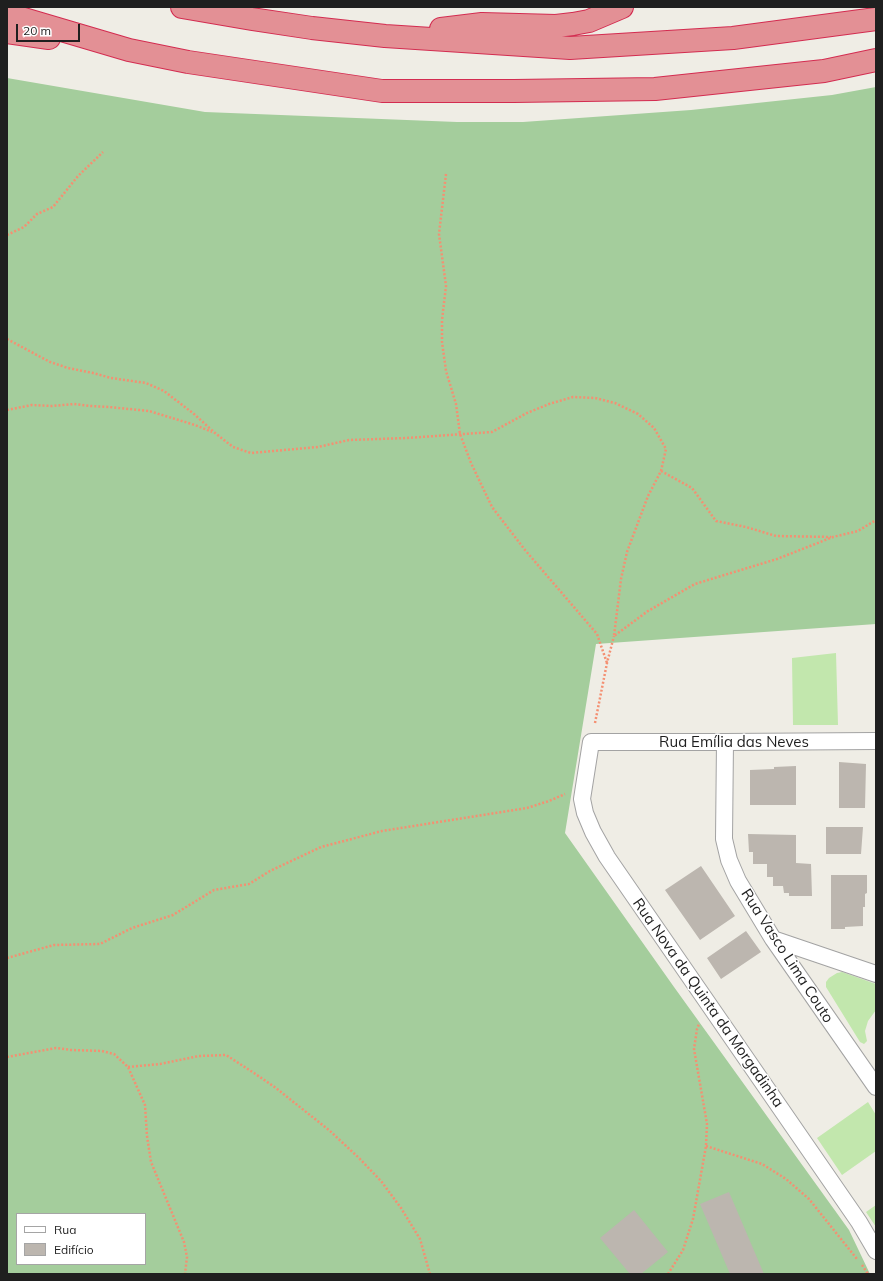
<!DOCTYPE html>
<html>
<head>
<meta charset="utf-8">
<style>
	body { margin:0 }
	#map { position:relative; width:883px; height:1281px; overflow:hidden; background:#efede5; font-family:Mulish,sans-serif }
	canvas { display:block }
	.frame { position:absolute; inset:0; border:8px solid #1f1f1f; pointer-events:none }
	.legend { position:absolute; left:16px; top:1213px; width:130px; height:52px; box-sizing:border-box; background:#fff; border:1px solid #a5a5a5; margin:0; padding:5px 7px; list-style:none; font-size:12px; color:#1f1f1f }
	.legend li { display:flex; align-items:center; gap:8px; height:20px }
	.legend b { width:20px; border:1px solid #a5a5a5 }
	.scale { position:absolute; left:16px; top:24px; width:64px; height:18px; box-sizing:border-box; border:2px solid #1f1f1f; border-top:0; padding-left:5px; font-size:12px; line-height:14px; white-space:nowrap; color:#1f1f1f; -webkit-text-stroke:3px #fff; paint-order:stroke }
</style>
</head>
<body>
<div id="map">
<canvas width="883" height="1281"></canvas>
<div class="frame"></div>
<ul class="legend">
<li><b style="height:5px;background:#fff"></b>Rua</li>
<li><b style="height:11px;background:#bcb6af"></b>Edifício</li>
</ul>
<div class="scale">20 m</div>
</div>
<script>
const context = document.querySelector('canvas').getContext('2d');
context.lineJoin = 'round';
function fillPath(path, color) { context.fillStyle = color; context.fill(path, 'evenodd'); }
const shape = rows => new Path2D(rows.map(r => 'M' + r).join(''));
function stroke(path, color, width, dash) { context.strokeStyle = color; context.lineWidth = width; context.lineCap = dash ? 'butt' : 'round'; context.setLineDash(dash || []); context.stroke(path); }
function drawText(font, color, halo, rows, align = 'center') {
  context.font = font + ' Mulish,sans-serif'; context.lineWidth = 3; context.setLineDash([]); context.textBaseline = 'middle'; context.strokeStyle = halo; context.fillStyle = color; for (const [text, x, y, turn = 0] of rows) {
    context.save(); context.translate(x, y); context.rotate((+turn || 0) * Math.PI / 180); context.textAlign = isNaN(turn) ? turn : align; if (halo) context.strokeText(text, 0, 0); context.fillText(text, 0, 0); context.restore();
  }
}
fillPath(shape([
	[836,653,838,725,793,725,792,658],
	[842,972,876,984,876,1010,868,1021,865,1031,867,1041,864,1044,860,1042,826,987,826,982,829,978,837,973],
	[868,1102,876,1115,876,1151,842,1175,817,1138],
	[876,1205,876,1227,866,1212]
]), '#c2e7ad');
fillPath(shape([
	[7,78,205,112,457,122,523,122,691,110,832,95,876,87,876,624,596,644,565,833,674,987,849,1230,870,1274,7,1274],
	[17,1214,145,1214,145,1264,17,1264]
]), '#a4cd9c');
fillPath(shape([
	[839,762,866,764,865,808,839,808],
	[796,766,796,805,750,805,750,770,774,769,774,767],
	[826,827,863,827,861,854,826,854],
	[748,834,796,835,796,863,811,864,812,896,789,896,789,893,784,893,783,886,773,886,773,877,767,877,767,864,753,864,753,852,749,852],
	[701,866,735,916,700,940,665,890],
	[831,875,867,875,867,893,865,894,865,907,863,907,863,926,845,927,845,929,831,929],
	[746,931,761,952,721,979,707,958],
	[729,1192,764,1274,730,1274,700,1204],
	[634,1210,668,1252,641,1274,630,1274,600,1238]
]), '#bcb6af');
const minor = shape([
	[876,741,725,742,591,742,582,799,585,813,593,832,607,857,859,1222,876,1251],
	[725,742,724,839,729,860,738,881,773,939,876,1087],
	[773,939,876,974]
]);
const motorway = shape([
	[182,7,252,19,312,28,385,36,570,48,733,38,876,19],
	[7,14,129,50,188,62,382,91,514,91,655,89,824,71,876,60],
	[441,29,482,24,556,26,573,24,589,21,622,7],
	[7,32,49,38]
]);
stroke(minor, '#a3a3a3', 18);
stroke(motorway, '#d32c50', 24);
stroke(shape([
	[446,174,439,234,446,286,442,320,442,342,446,371,456,404,460,434,471,463,492,507,525,550,597,634,607,663],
	[7,235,24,227,37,214,53,207,78,176,103,152],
	[7,339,50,362,68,368,93,373,111,378,146,383,164,391,194,414,215,433,233,447,251,453,318,447,349,440,407,438,492,432,527,413,549,404,573,397,595,398,615,403,638,414,654,428,666,449,661,471,648,496,627,552,621,579,614,636,648,611,695,584,777,559,833,537,858,531,876,520],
	[7,410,32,405,52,406,74,404,91,406,109,407,149,411,195,425,212,432],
	[661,471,692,488,716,521,746,527,776,536,831,537],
	[595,723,607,663,614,636],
	[7,958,54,945,100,944,132,928,173,915,214,890,249,884,270,871,321,847,382,831,527,808,549,801,565,794],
	[7,1057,56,1048,71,1050,102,1051,114,1054,128,1067,145,1105,147,1136,151,1162,184,1242,187,1257,185,1274],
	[128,1067,160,1064,199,1056,226,1055,254,1073,276,1088,330,1131,359,1158,381,1181,401,1208,420,1239,430,1274],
	[706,1146,762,1164,786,1179,809,1199,857,1259],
	[862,1265,868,1274],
	[668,1274,683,1250,693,1219,706,1146,707,1124,694,1049,697,1029,699,1024]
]), '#f49072', 2.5, [2, 2]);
stroke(minor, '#fff', 16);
stroke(motorway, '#e39095', 22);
drawText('15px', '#1f1f1f', '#fff', [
	["Rua Emília das Neves",734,742],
	["Rua Vasco Lima Couto",787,956,57],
	["Rua Nova da Quinta da Morgadinha",708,1003,55]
]);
</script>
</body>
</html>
